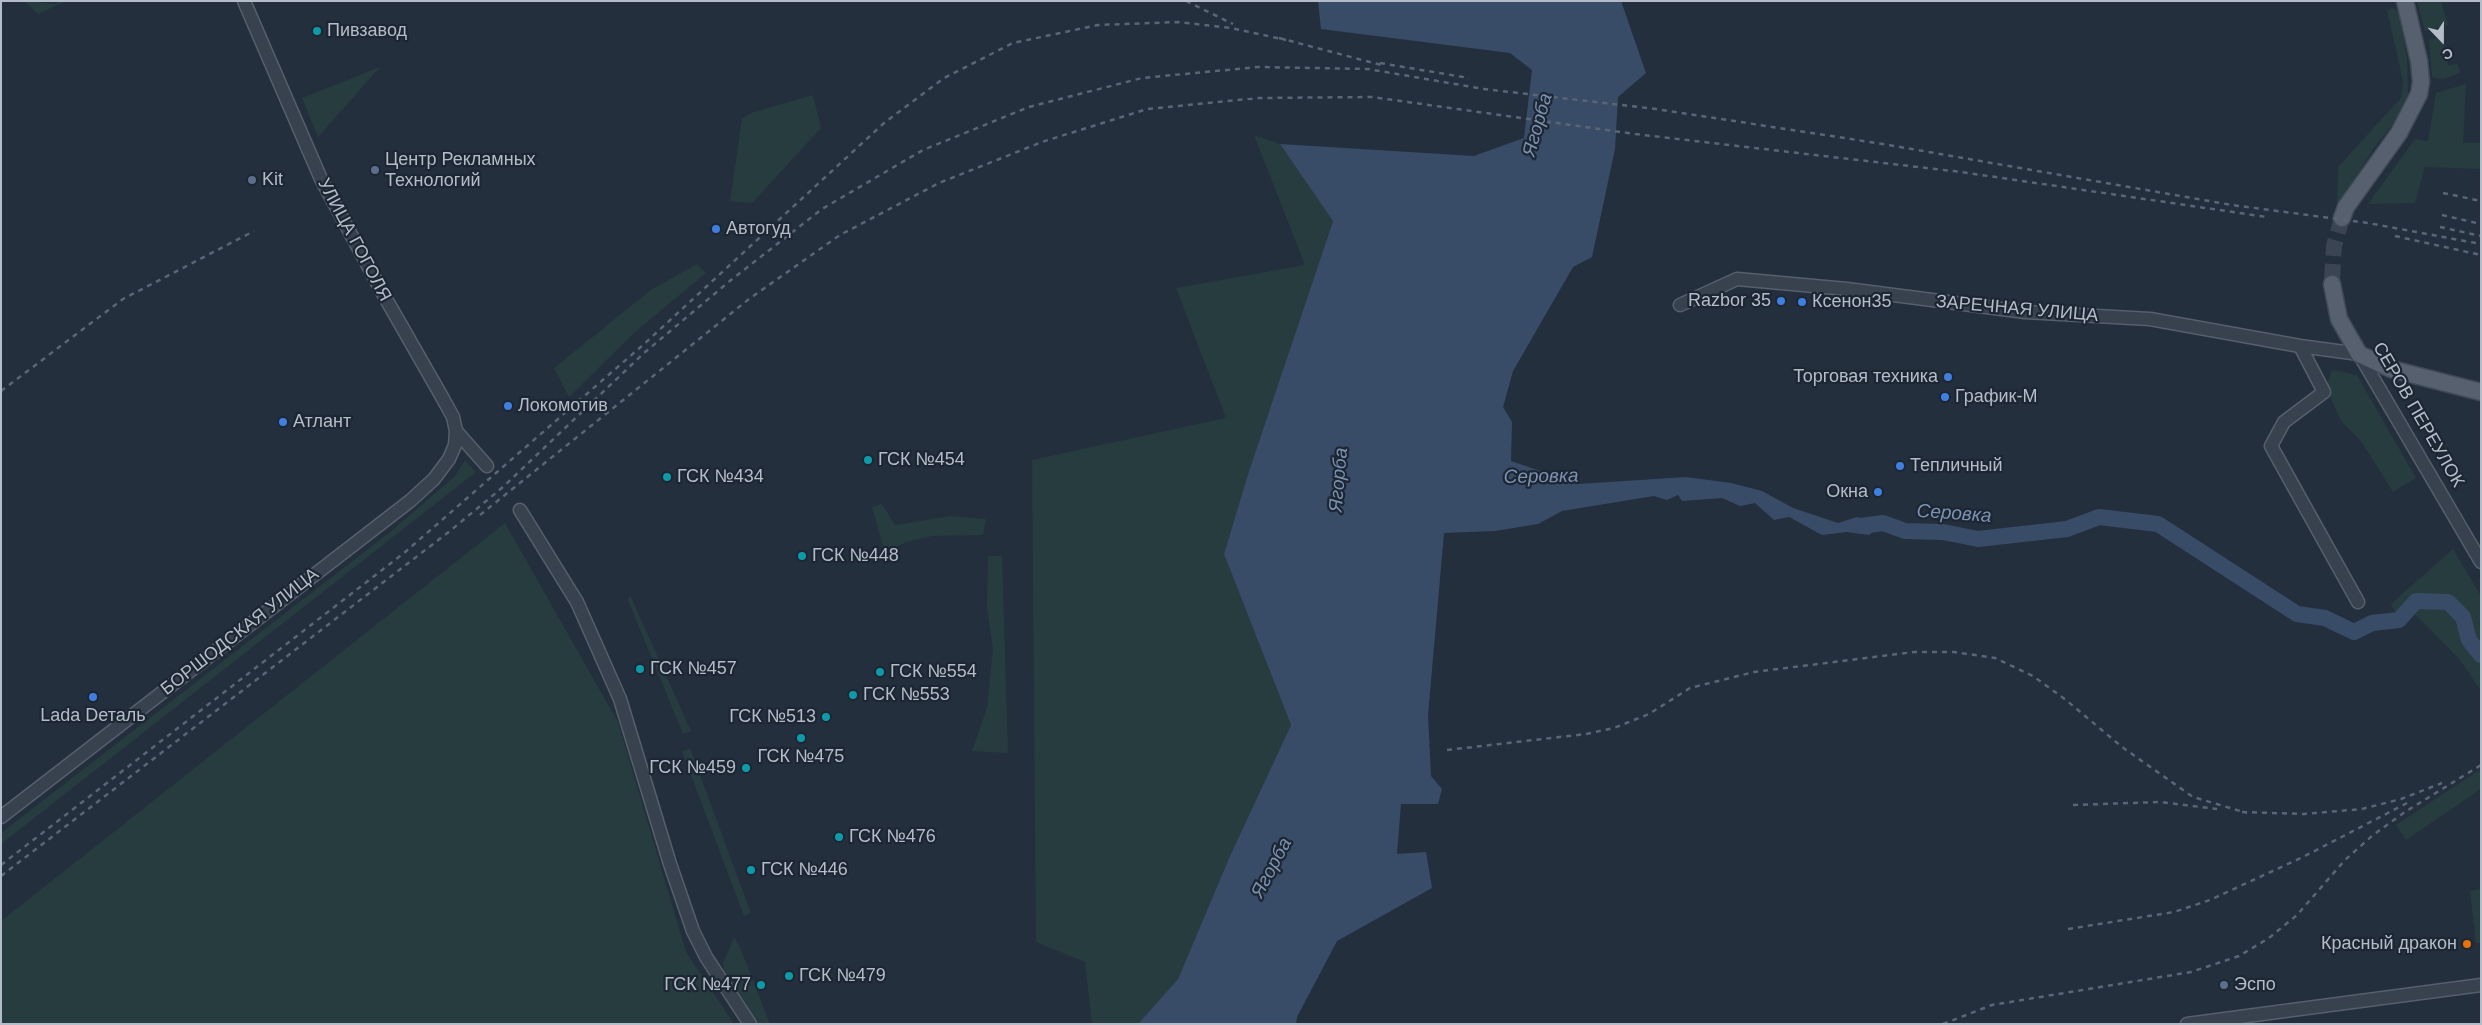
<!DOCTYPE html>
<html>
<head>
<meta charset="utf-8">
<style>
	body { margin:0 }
	#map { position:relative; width:2482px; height:1025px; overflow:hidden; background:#242f3e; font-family:Arial,sans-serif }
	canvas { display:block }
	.frame { position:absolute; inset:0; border:2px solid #b4bcc9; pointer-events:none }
	.north { position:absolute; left:2417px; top:15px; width:50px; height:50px; -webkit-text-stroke:4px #1d2633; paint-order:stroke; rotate:158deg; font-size:14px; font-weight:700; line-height:20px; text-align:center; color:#b4bcc9 }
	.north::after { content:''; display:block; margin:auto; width:18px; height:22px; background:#b4bcc9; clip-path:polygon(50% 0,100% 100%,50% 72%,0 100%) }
</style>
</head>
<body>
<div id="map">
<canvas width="2482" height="1025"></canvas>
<div class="frame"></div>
<div class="north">С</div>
</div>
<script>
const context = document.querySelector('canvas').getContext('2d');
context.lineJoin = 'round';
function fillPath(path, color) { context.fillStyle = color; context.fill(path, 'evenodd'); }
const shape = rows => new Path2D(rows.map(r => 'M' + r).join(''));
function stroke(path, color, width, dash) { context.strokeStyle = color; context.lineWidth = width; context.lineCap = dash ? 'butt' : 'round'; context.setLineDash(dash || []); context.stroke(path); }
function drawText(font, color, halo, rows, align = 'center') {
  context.font = font + ' Arial,sans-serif'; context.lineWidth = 4.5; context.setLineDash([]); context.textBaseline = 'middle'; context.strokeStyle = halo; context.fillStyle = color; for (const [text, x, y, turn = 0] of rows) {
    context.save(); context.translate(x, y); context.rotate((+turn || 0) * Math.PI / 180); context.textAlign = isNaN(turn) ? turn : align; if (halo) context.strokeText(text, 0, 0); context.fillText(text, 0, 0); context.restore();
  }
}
fillPath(shape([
	[24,1,56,4,59,1,66,1,38,14],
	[2417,1,2441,1,2448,25,2425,31],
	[2393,8,2399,13,2407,58,2408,94,2396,120,2374,148,2337,208,2338,167,2401,98,2403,81,2387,10],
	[2442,37,2448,65,2458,64,2460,73,2443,79,2432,77,2429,40],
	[380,67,318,137,302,98],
	[2466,84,2463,143,2481,143,2480,169,2425,167,2415,203,2368,204,2415,139,2428,141,2436,93],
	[813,95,821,128,752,203,730,201,742,119,751,113],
	[1254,135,1280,144,1333,220,1249,471,1224,554,1291,725,1230,856,1178,979,1138,1024,1092,1024,1085,962,1036,942,1032,460,1226,418,1176,288,1305,265],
	[697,264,706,273,634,333,569,397,554,368,652,289],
	[2332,370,2357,375,2416,478,2393,492,2361,441,2341,421,2326,387],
	[465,460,476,472,1,844,1,833,390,532,455,476],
	[882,504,895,525,951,516,986,519,983,535,932,536,906,542,896,547,894,559,884,561,883,546,872,507],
	[505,523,618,722,686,952,734,1024,1,1024,1,921],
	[2453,549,2481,596,2481,647,2471,638,2466,615,2449,597,2414,596,2397,617,2391,604],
	[988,556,1002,556,1008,753,972,751,987,708,993,648,987,609],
	[630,595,691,731,683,734,628,600],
	[2417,604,2447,606,2460,620,2466,641,2478,656,2481,667,2481,687,2479,688,2460,660,2411,610],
	[690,748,751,913,744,916,682,751],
	[2481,769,2481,789,2406,840,2396,825],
	[2481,889,2481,943,2476,943,2470,891],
	[734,937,740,947,770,1024,756,1024,724,974,723,964]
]), '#263c3f');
fillPath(shape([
	[1318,1,1621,1,1646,73,1618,97,1615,149,1592,257,1573,267,1513,371,1503,407,1512,422,1511,461,1579,484,1686,477,1731,483,1762,491,1793,508,1838,523,1857,517,1883,523,1869,535,1847,532,1822,535,1789,517,1774,520,1755,503,1740,506,1722,498,1682,501,1678,495,1667,500,1654,496,1562,511,1538,524,1495,531,1444,533,1428,715,1431,776,1442,789,1438,804,1401,804,1397,854,1426,852,1432,888,1337,941,1297,1017,1296,1024,1138,1024,1178,979,1230,856,1291,725,1224,554,1249,471,1333,221,1280,144,1474,156,1524,138,1532,70,1510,53,1321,29]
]), '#394c67');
stroke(shape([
	[1861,526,1883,523,1905,531,1943,532,1978,539,2067,529,2099,517,2158,524,2297,614,2325,618,2354,632,2372,623,2399,620,2416,601,2448,602,2463,617,2469,640,2481,655]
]), '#394c67', 16);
stroke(shape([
	[2332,280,2334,246,2342,218]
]), '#3a4453', 16, [16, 8]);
const minor = shape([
	[244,1,321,179,386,299,442,397,453,417,456,431,487,466],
	[1680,305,1737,279,1847,289,2025,312,2150,319,2300,346,2359,354,2481,562],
	[2300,346,2324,392,2284,422,2271,446,2358,602],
	[520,510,577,602,620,699,670,864,693,931,706,957,750,1024],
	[1,817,410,501,434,479,449,459,455,445,456,431],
	[2187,1024,2481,985]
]);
const major = shape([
	[2342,218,2346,207,2399,133,2419,94,2421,82,2419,61,2405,1],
	[2332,284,2339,319,2359,354,2391,369,2481,392]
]);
stroke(minor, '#565f6c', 15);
stroke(major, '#414a57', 19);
stroke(minor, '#38414e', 12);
stroke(major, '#56606e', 16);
stroke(shape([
	[1186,1,1233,24],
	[1279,38,1385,66],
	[1380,63,1469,78],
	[2443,193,2481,201],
	[2442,215,2481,224],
	[2440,227,2481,236],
	[2395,236,2481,255],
	[1,391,123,299,254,231],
	[480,515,749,299,840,235,939,183,1042,142,1147,109,1259,98,1372,97,1635,134,1961,172,2267,217],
	[1447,750,1586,734,1614,728,1649,714,1690,688,1754,672,1914,652,1954,652,1995,658,2033,676,2066,700,2122,747,2193,797,2247,813],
	[2073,805,2160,802,2217,809],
	[2242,812,2304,814,2362,809,2401,799,2442,783],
	[1,865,404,553,643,345,884,123,944,78,1013,43,1098,25,1178,22,1231,28,1286,40],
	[1,876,450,531,503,487,644,353,731,280,822,209,923,150,1029,107,1142,78,1258,67,1368,69,1484,89,1656,109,1883,144,2232,205,2368,223,2481,244],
	[2068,929,2174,912,2210,900,2303,857,2409,802],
	[1943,1024,1992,1005,2191,972,2239,956,2269,938,2297,915,2345,860,2373,835,2405,812,2481,765]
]), '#5a6575', 2.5, [5, 5]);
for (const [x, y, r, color] of [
	[317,31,5,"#0f9aa8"],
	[375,170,5,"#5c6f8a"],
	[252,180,5,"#5c6f8a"],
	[716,229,5,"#3f7fe0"],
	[1781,301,5,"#3f7fe0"],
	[1802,302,5,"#3f7fe0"],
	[1948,377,5,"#3f7fe0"],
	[1945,397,5,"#3f7fe0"],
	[508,406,5,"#3f7fe0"],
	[283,422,5,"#3f7fe0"],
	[868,460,5,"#0f9aa8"],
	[1900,466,5,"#3f7fe0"],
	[667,477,5,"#0f9aa8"],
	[1878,492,5,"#3f7fe0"],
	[802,556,5,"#0f9aa8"],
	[640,669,5,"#0f9aa8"],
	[880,672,5,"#0f9aa8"],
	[853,695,5,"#0f9aa8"],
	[93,697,5,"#3f7fe0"],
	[826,717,5,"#0f9aa8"],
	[801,738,5,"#0f9aa8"],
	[746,768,5,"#0f9aa8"],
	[839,837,5,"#0f9aa8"],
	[751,870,5,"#0f9aa8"],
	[2467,944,5,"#e8710a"],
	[789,976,5,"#0f9aa8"],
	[761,985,5,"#0f9aa8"],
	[2224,985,5,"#5c6f8a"]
]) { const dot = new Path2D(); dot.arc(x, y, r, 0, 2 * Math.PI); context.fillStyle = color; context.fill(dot); stroke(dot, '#1d2633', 2); }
drawText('18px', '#b4bcc9', '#1d2633', [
	["Пивзавод",327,31],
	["Центр Рекламных",385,160],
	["Технологий",385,181],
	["Kit",262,180],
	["Автогуд",726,229],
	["Razbor 35",1771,301,"right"],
	["Ксенон35",1812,302],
	["Торговая техника",1938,377,"right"],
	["График-М",1955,397],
	["Локомотив",518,406],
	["Атлант",293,422],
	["ГСК №454",878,460],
	["Тепличный",1910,466],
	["ГСК №434",677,477],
	["Окна",1868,492,"right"],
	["ГСК №448",812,556],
	["ГСК №457",650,669],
	["ГСК №554",890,672],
	["ГСК №553",863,695],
	["Lada Dеталь",93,716,"center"],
	["ГСК №513",816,717,"right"],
	["ГСК №475",801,757,"center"],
	["ГСК №459",736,768,"right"],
	["ГСК №476",849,837],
	["ГСК №446",761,870],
	["Красный дракон",2457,944,"right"],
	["ГСК №479",799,976],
	["ГСК №477",751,985,"right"],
	["Эспо",2234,985]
], 'left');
drawText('18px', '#b4bcc9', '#1d2633', [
	["УЛИЦА ГОГОЛЯ",354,240,62],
	["ЗАРЕЧНАЯ УЛИЦА",2017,309,5],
	["СЕРОВ ПЕРЕУЛОК",2418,415,60],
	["БОРШОДСКАЯ УЛИЦА",240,632,-38]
]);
drawText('italic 19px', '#7c92b1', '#1d2633', [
	["Ягорба",1538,125,-74],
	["Серовка",1541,477,-1],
	["Ягорба",1339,480,-85],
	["Серовка",1954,514,4],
	["Ягорба",1272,868,-62]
]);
</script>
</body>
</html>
